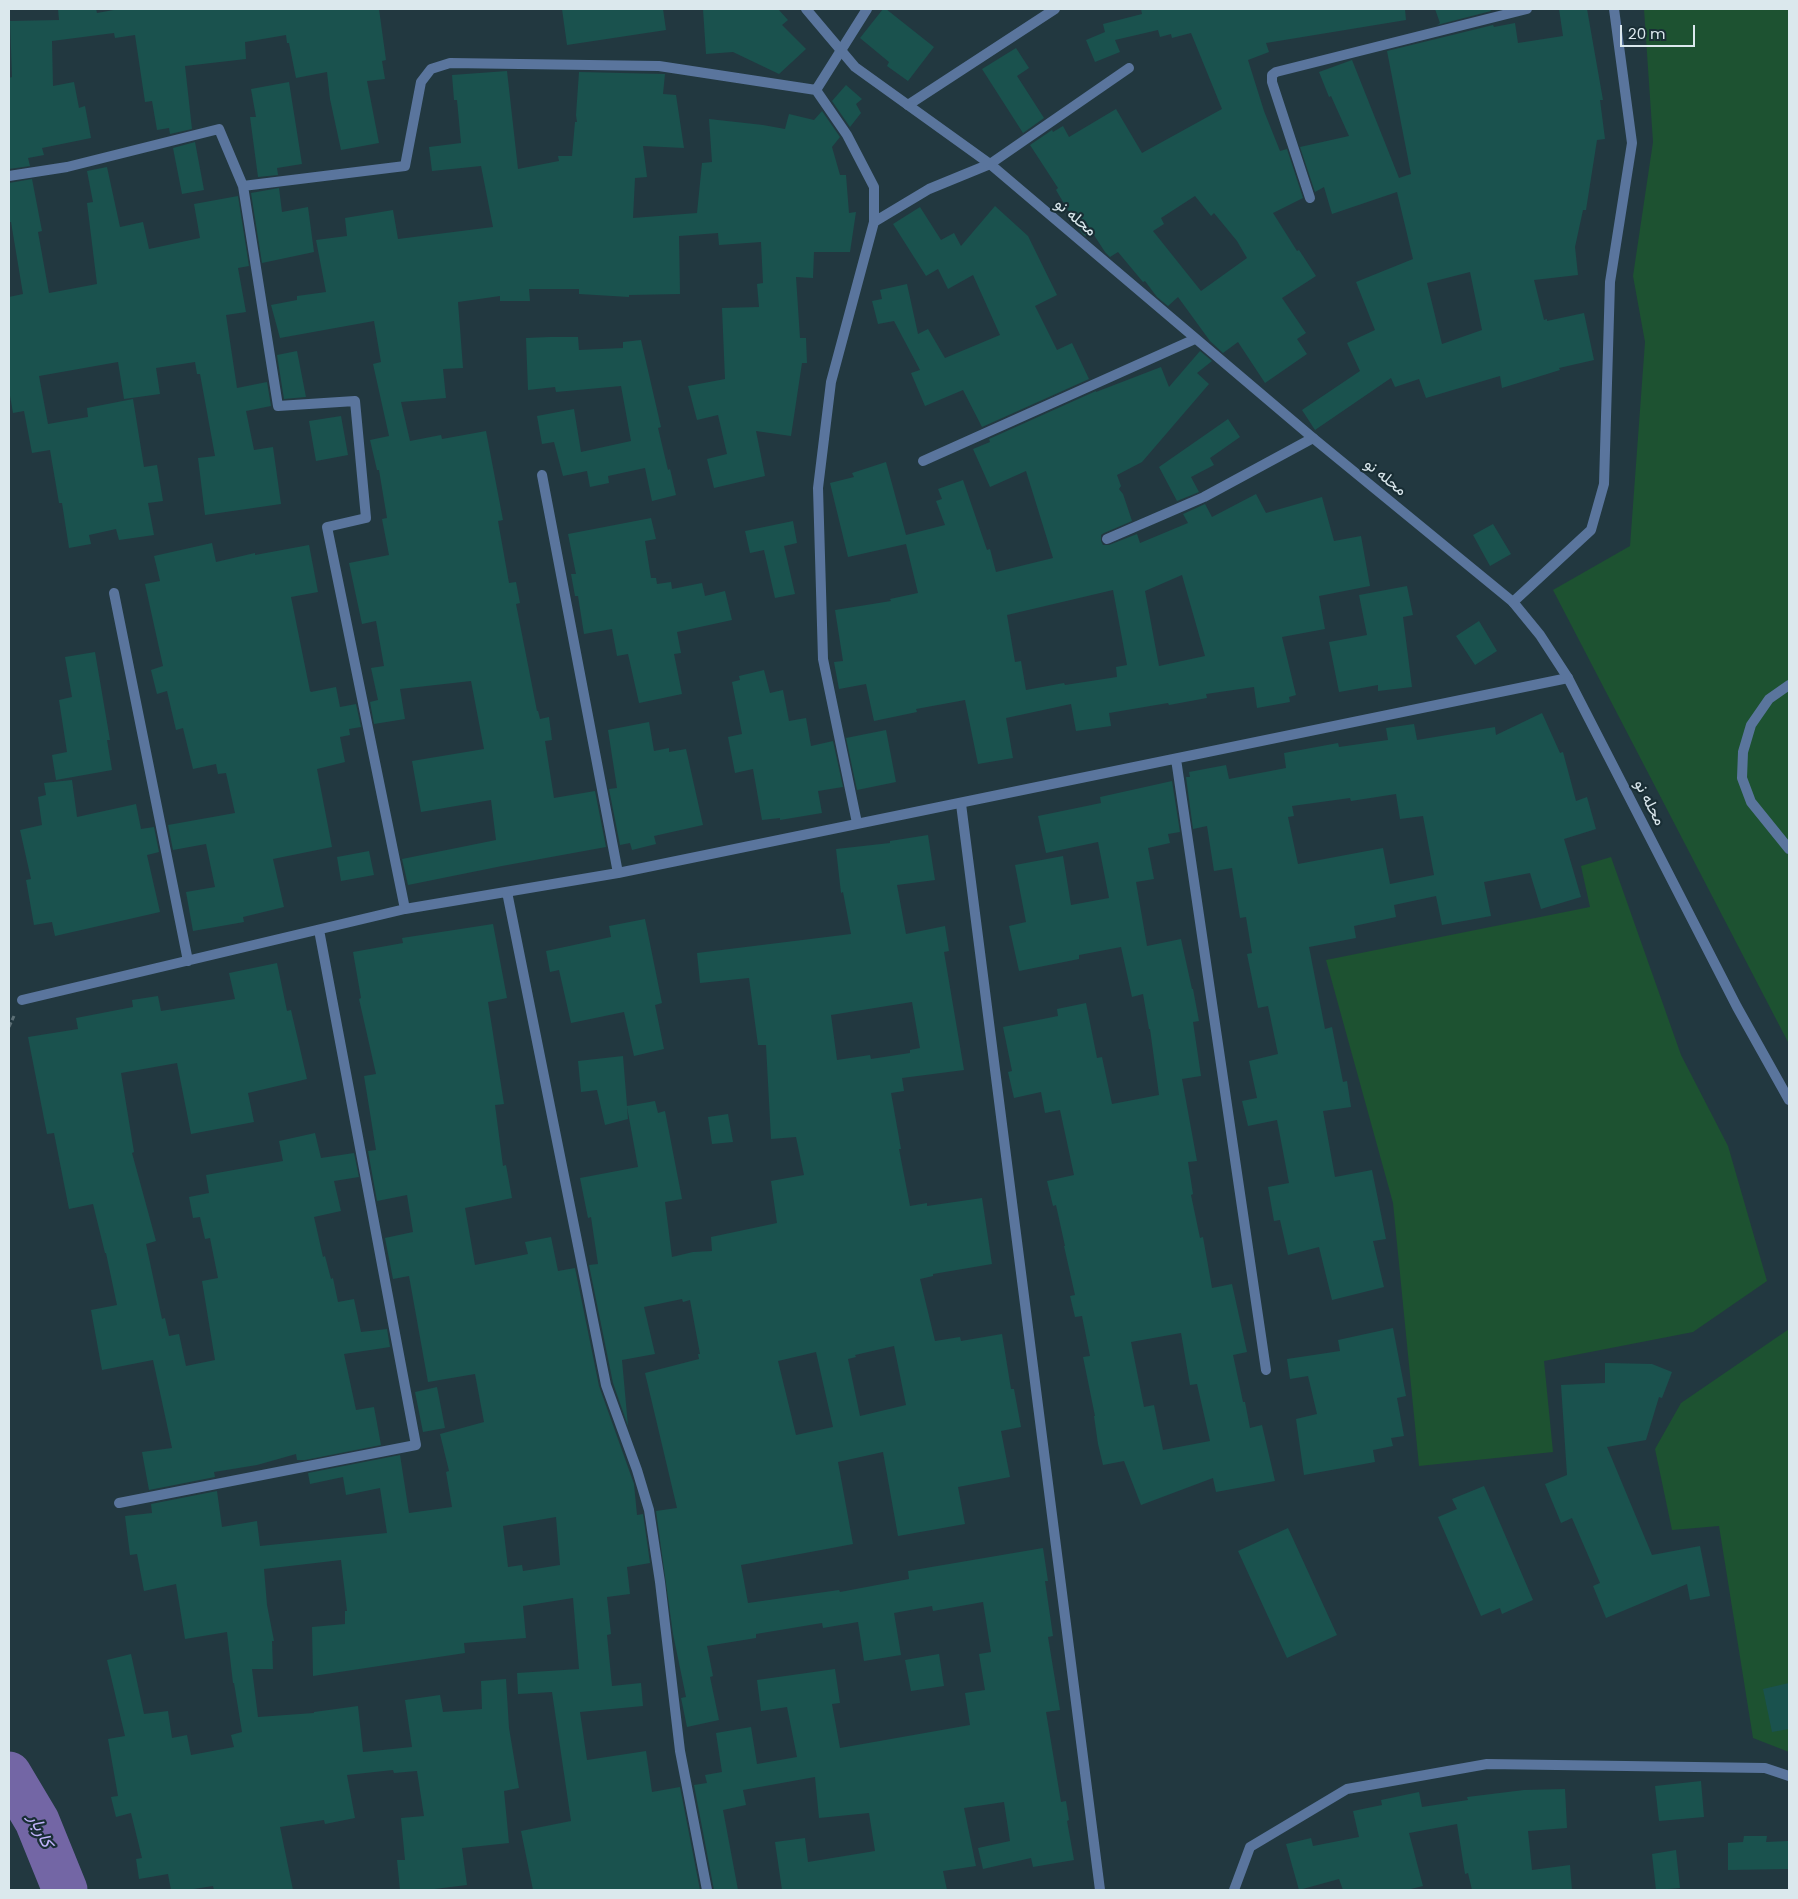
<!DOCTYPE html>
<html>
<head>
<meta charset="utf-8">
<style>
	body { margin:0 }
	#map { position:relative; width:1798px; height:1899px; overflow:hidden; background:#223840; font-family:Poppins,sans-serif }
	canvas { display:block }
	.frame { position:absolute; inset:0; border:10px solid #dbe8ed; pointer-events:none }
	.scale { position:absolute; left:1620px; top:25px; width:75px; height:22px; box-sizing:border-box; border:2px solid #dbe8ed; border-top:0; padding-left:6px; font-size:15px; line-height:18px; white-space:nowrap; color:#dbe8ed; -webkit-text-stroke:4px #192e35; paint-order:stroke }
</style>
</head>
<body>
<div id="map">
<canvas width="1798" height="1899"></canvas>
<div class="frame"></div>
<div class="scale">20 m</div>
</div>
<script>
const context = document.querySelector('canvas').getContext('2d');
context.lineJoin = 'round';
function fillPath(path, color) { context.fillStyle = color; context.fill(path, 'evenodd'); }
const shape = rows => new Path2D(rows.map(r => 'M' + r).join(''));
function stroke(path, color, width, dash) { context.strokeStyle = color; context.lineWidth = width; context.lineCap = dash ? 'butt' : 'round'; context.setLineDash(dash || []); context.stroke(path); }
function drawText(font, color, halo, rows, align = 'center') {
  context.font = font + ' Poppins,Vazirmatn,sans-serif'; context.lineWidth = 4.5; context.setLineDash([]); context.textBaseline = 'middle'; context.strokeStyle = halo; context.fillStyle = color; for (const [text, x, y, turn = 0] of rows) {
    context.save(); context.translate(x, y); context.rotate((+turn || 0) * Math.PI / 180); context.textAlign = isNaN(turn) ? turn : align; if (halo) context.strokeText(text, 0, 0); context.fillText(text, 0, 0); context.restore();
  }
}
fillPath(shape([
	[1644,9,1789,9,1789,1044,1553,590,1630,546,1645,342,1633,276,1653,142],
	[1611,857,1681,1055,1728,1146,1767,1281,1693,1332,1544,1361,1553,1452,1419,1466,1393,1203,1326,960,1590,907,1581,866],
	[1789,1329,1789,1752,1753,1738,1719,1526,1672,1530,1655,1449,1681,1403]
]), '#1d5231');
stroke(shape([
	[9,1774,37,1821,65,1890]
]), '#7366a5', 45);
fillPath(shape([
	[58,9,96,9,97,13,119,9,379,9,386,60,382,61,385,79,367,81,379,143,341,150,330,99,327,72,296,78,289,43,287,43,286,35,245,42,246,59,185,66,192,129,170,134,169,128,157,130,152,101,145,102,135,35,115,38,114,33,52,41,53,86,74,82,79,108,85,106,91,138,42,148,44,155,28,158,30,166,9,169,9,78,12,77,10,21,59,20],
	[562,9,663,9,666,30,567,45],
	[703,9,778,9,788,20,782,25,806,49,779,74,733,52,706,54],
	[883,9,886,9,934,47,908,81,887,66,889,62,860,38],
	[1141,9,1405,9,1406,20,1266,43,1269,52,1248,60,1264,111,1280,151,1287,149,1303,198,1273,213,1297,251,1299,250,1316,276,1282,298,1306,333,1297,339,1307,354,1265,383,1238,342,1223,353,1210,341,1178,297,1168,306,1157,297,1145,281,1143,282,1118,252,1110,257,1105,252,1092,232,1085,236,1081,232,1056,190,1058,188,1030,145,1052,130,1053,132,1063,126,1069,137,1116,109,1142,153,1222,109,1191,33,1172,38,1171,34,1160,37,1158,30,1115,40,1120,52,1095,62,1086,40,1105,32,1103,24,1142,14],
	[1195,196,1211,216,1214,213,1237,241,1247,258,1201,291,1153,231,1164,224,1161,218],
	[1435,9,1490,9,1491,11,1437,25,1440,23],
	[1559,9,1587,9,1603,100,1600,100,1605,139,1597,140,1586,210,1583,210,1575,247,1578,275,1534,280,1544,320,1547,319,1547,321,1584,313,1594,360,1559,368,1560,370,1502,388,1500,376,1426,398,1419,379,1395,387,1391,378,1315,430,1302,410,1360,371,1347,343,1375,330,1356,282,1413,259,1397,192,1332,214,1324,187,1315,192,1300,147,1349,136,1331,96,1329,97,1319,72,1352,60,1399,178,1411,174,1387,51,1493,25,1494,27,1515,23,1518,43,1563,36],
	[1470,272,1482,330,1442,344,1427,283],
	[1016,48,1029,68,1017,76,1044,118,1023,133,982,69],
	[507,71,518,169,559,161,558,156,572,156,575,122,577,122,576,115,579,72,665,74,663,94,676,95,684,148,643,146,647,177,635,178,633,218,697,213,702,163,712,162,709,119,763,125,785,129,789,114,814,120,822,111,840,137,832,147,840,175,846,175,849,213,856,212,850,252,814,252,813,278,796,277,800,338,806,338,807,363,802,363,791,436,756,431,765,476,714,488,707,459,727,454,718,415,697,420,688,386,725,379,722,308,759,307,757,284,763,283,761,242,719,245,718,233,679,236,680,294,629,295,629,297,579,294,579,289,529,289,530,301,500,301,500,296,458,302,463,368,443,369,446,398,401,402,410,441,441,435,442,439,486,431,503,520,498,521,509,583,516,582,520,603,516,604,537,711,538,711,540,719,549,717,552,740,545,741,554,798,595,791,606,847,502,866,408,885,402,859,496,840,491,800,421,812,412,761,484,749,471,681,400,689,405,719,374,724,370,702,378,700,371,668,384,666,376,621,362,624,349,563,389,555,382,519,387,518,379,470,377,470,370,440,389,436,373,364,381,362,374,321,280,338,271,305,297,300,297,296,326,292,316,240,347,236,345,218,393,210,398,239,493,227,481,166,432,171,429,147,461,143,457,100,454,100,452,75],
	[289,82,302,164,277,168,278,175,258,177,250,117,256,117,251,89],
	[846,85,862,99,856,104,861,113,850,127,832,101],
	[195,142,204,190,182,194,173,148],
	[107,167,120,227,143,222,149,249,200,238,194,204,238,196,249,266,238,268,246,312,226,315,237,388,267,382,271,406,246,411,254,450,273,447,281,504,205,515,198,458,215,456,200,374,197,374,195,362,156,368,160,394,124,399,118,362,39,376,48,424,88,417,87,408,133,399,144,467,157,465,163,501,148,503,154,535,119,540,116,529,89,535,91,544,69,548,62,503,59,503,50,450,32,453,24,411,13,413,9,390,9,297,23,294,11,222,9,222,9,183,32,179,42,231,38,232,49,293,97,284,87,203,93,202,87,171],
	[279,188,282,212,308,207,314,252,262,263,251,193],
	[995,206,1028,236,1057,295,1035,306,1057,350,1072,343,1089,379,982,427,963,390,925,406,911,373,920,370,894,321,878,324,872,301,882,299,880,290,907,284,918,334,928,329,945,358,1000,335,973,275,948,289,938,269,926,276,893,224,920,207,941,240,954,233,961,246],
	[550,337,578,337,579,350,623,348,623,342,641,340,661,427,658,428,668,470,670,469,676,495,652,501,645,468,608,476,609,483,590,487,587,471,563,476,554,442,542,444,537,416,574,409,581,452,631,441,621,386,556,392,555,387,528,390,526,338],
	[297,351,306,397,284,399,277,355],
	[1200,351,1212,361,1197,373,1209,384,1142,462,1117,475,1121,486,1119,489,1123,494,1132,521,1104,533,1101,535,1101,541,1103,545,1109,545,1137,534,1140,543,1188,523,1183,514,1205,504,1212,517,1256,494,1266,513,1322,497,1334,541,1361,536,1370,586,1319,596,1325,629,1282,637,1296,695,1289,697,1290,702,1257,708,1254,687,1206,694,1207,698,1169,705,1168,703,1109,713,1111,726,1076,731,1071,704,1006,718,1013,758,978,764,965,700,916,709,917,712,874,721,866,684,839,689,834,662,843,661,835,610,891,601,890,599,918,593,906,544,848,557,830,483,854,477,852,473,886,462,906,535,945,525,936,501,942,499,938,489,963,480,987,550,990,549,996,572,1053,558,1026,471,990,487,973,449,990,442,989,439,1096,391,1096,392,1161,367,1169,387],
	[1182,575,1205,656,1159,666,1145,591],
	[1113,590,1127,665,1116,667,1117,677,1065,685,1064,683,1026,690,1021,661,1015,662,1007,615],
	[341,416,348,455,316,461,309,421],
	[1228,419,1240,437,1210,458,1214,465,1191,477,1199,492,1177,501,1159,467],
	[651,518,656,539,645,541,651,578,656,578,657,584,671,582,672,589,702,583,705,596,725,591,732,620,677,632,681,653,674,654,682,694,639,703,628,654,617,656,612,629,584,634,578,596,575,596,571,574,576,574,568,534],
	[793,521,797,543,784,546,795,594,775,598,764,550,750,553,745,531],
	[1493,524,1511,554,1490,566,1473,535],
	[212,543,216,562,255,553,255,555,309,545,318,592,291,597,310,691,311,692,336,687,340,707,356,704,361,727,349,729,350,735,340,737,345,762,317,769,332,847,273,859,284,907,243,917,244,922,193,931,186,892,215,887,206,844,173,850,168,825,235,813,226,773,218,774,216,764,193,769,183,728,176,730,167,691,157,694,151,670,163,666,145,584,160,581,154,556],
	[1407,586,1413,615,1403,617,1412,687,1378,691,1378,685,1339,692,1329,642,1367,635,1359,595],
	[1479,621,1497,651,1475,665,1456,636],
	[95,652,110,740,107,740,112,770,56,780,52,755,67,752,59,700,72,697,65,657],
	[764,670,770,693,783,690,789,721,806,718,811,746,833,741,843,787,818,791,822,813,780,820,780,818,762,820,753,769,735,773,728,737,742,734,732,682,740,680,739,676],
	[1542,713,1560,753,1563,752,1576,801,1587,797,1596,829,1564,839,1581,897,1541,909,1530,873,1484,882,1491,916,1442,925,1436,896,1394,905,1396,917,1354,926,1356,938,1309,947,1325,1029,1332,1027,1343,1082,1347,1081,1351,1107,1323,1111,1335,1177,1372,1170,1386,1239,1373,1241,1384,1287,1332,1300,1319,1247,1288,1255,1280,1220,1274,1221,1268,1187,1289,1183,1277,1120,1248,1126,1242,1101,1257,1098,1249,1061,1278,1054,1268,1006,1258,1008,1247,954,1252,953,1246,917,1240,918,1232,868,1214,871,1207,826,1193,829,1186,777,1190,777,1189,772,1226,765,1229,779,1286,768,1284,753,1338,743,1339,747,1388,740,1386,728,1414,724,1417,740,1495,727,1496,735],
	[1396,794,1400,819,1423,816,1434,875,1390,884,1383,848,1298,864,1288,817,1294,816,1292,806,1350,798,1351,801],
	[649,722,654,751,669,748,669,752,686,749,703,825,654,836,656,844,632,850,630,843,620,845,609,789,617,788,608,730],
	[886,730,896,782,857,790,846,738],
	[72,780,77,817,136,804,141,829,154,827,159,852,147,855,160,912,55,936,52,922,34,925,26,880,31,879,20,830,42,825,38,797,46,795,44,783],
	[1172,781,1180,832,1168,834,1170,843,1148,848,1154,879,1136,882,1147,946,1181,939,1192,989,1193,989,1199,1021,1193,1022,1201,1076,1182,1079,1197,1161,1188,1162,1193,1194,1191,1195,1200,1238,1203,1237,1212,1288,1232,1284,1247,1352,1233,1355,1243,1402,1245,1402,1250,1428,1262,1425,1275,1481,1216,1492,1213,1478,1141,1505,1124,1461,1103,1465,1098,1444,1094,1416,1095,1416,1083,1357,1090,1356,1082,1316,1075,1317,1070,1296,1075,1295,1064,1246,1065,1246,1056,1205,1053,1206,1047,1181,1074,1175,1060,1110,1045,1113,1041,1092,1014,1098,1008,1072,1012,1071,1003,1027,1058,1016,1057,1009,1086,1003,1097,1058,1102,1057,1112,1104,1159,1095,1150,1029,1149,1029,1143,994,1132,997,1121,947,1079,955,1079,959,1019,971,1009,926,1026,922,1015,865,1063,856,1071,905,1109,898,1098,842,1046,853,1038,816,1101,803,1100,797],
	[1181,1333,1190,1385,1197,1384,1210,1441,1163,1450,1154,1405,1144,1407,1131,1342],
	[928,835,935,880,897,885,906,934,945,926,949,951,944,952,964,1070,902,1078,904,1091,891,1093,901,1149,899,1149,910,1206,927,1203,927,1206,982,1198,992,1264,933,1274,933,1276,920,1279,935,1341,960,1337,961,1341,1002,1334,1011,1389,1014,1389,1021,1427,1001,1431,1010,1477,958,1487,965,1524,898,1536,883,1452,838,1462,853,1544,741,1565,748,1603,839,1590,840,1592,909,1579,908,1571,1043,1548,1048,1581,1045,1581,1053,1636,1048,1637,1060,1710,1046,1712,1061,1802,1066,1801,1069,1820,1067,1821,1074,1860,1033,1867,1031,1858,983,1869,978,1848,1010,1841,1004,1802,964,1808,976,1866,943,1871,947,1890,782,1890,775,1842,805,1838,808,1862,875,1851,869,1813,819,1818,815,1777,743,1790,746,1805,723,1810,738,1890,714,1890,694,1785,707,1783,705,1775,722,1772,716,1733,751,1727,757,1764,797,1757,787,1707,761,1711,757,1680,835,1669,840,1703,832,1704,840,1748,970,1725,965,1693,985,1690,979,1654,991,1652,983,1602,933,1611,932,1606,894,1613,901,1655,864,1661,858,1622,823,1628,822,1623,756,1634,756,1638,707,1646,713,1676,710,1677,719,1720,687,1727,681,1698,686,1697,673,1634,656,1511,677,1508,645,1373,699,1359,698,1354,700,1354,690,1300,683,1302,682,1299,644,1307,655,1354,622,1360,628,1426,613,1383,589,1265,598,1264,591,1217,588,1218,580,1178,638,1167,627,1107,628,1119,605,1125,597,1090,581,1092,578,1061,623,1056,627,1106,655,1101,658,1113,665,1111,682,1199,665,1202,672,1257,693,1252,712,1251,711,1237,777,1223,771,1181,804,1175,796,1137,771,1139,766,1045,758,1045,749,978,700,983,697,953,851,934,843,892,841,893,836,849,890,843,890,841],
	[912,1002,920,1048,910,1050,910,1053,871,1059,870,1055,837,1060,831,1015],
	[894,1346,906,1405,860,1416,848,1359,856,1357,855,1355],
	[816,1352,833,1427,796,1435,778,1361],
	[369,851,374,875,341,881,337,857],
	[645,919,662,1003,655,1005,664,1049,634,1056,624,1012,571,1023,559,970,550,972,546,951,611,937,609,926],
	[493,924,507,998,488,1002,504,1104,495,1105,503,1166,506,1165,512,1198,465,1208,475,1265,528,1254,525,1242,551,1237,558,1271,575,1268,599,1386,634,1484,637,1515,643,1514,650,1563,627,1567,630,1594,607,1597,611,1634,607,1635,612,1686,641,1683,643,1706,580,1712,587,1760,646,1751,652,1792,680,1787,700,1890,533,1890,521,1831,571,1821,552,1692,518,1694,517,1673,579,1669,573,1598,523,1606,526,1638,464,1643,465,1653,313,1676,312,1627,345,1624,345,1611,347,1611,341,1560,264,1569,267,1605,274,1641,272,1641,273,1669,252,1669,258,1717,314,1713,314,1712,358,1706,363,1752,412,1747,405,1700,440,1695,443,1712,482,1709,481,1681,506,1679,509,1728,519,1788,504,1791,509,1843,462,1848,467,1885,426,1890,400,1890,397,1860,405,1860,401,1818,424,1816,417,1771,394,1773,393,1770,347,1775,355,1818,325,1824,324,1820,280,1827,293,1890,214,1890,213,1886,187,1890,171,1890,168,1874,139,1879,136,1859,142,1858,131,1813,116,1817,111,1797,118,1796,108,1739,125,1736,107,1660,131,1654,144,1714,168,1711,172,1738,187,1735,191,1755,234,1747,231,1735,242,1732,234,1683,233,1683,227,1632,185,1639,176,1584,144,1591,137,1554,130,1555,125,1516,152,1513,151,1504,217,1491,222,1527,257,1521,260,1546,387,1533,380,1488,346,1495,343,1477,310,1484,308,1473,400,1455,409,1513,452,1507,446,1472,449,1471,440,1434,484,1422,475,1374,428,1382,409,1276,393,1279,385,1238,413,1232,407,1195,377,1201,368,1151,376,1150,364,1076,376,1074,359,999,361,998,353,952,403,943,402,938],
	[556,1517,560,1565,523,1571,522,1565,508,1567,503,1526],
	[277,963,287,1011,291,1010,307,1079,248,1093,254,1122,191,1134,177,1063,121,1073,134,1152,132,1153,156,1241,146,1244,162,1319,165,1318,169,1336,179,1334,186,1366,215,1360,202,1281,218,1278,210,1238,205,1239,200,1217,193,1218,189,1197,209,1193,206,1175,283,1161,279,1141,315,1133,321,1158,354,1153,359,1177,334,1181,341,1211,314,1217,323,1257,325,1256,331,1279,333,1278,338,1302,354,1299,361,1332,387,1329,390,1347,344,1354,356,1410,374,1407,381,1445,305,1460,297,1460,296,1454,257,1465,214,1472,215,1477,149,1490,142,1452,172,1448,153,1360,102,1370,91,1310,117,1305,106,1253,105,1253,93,1204,69,1209,54,1133,47,1134,28,1037,78,1029,76,1018,133,1007,132,1000,158,996,161,1011,235,999,229,973],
	[728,1114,733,1142,712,1144,708,1117],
	[1393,1328,1406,1396,1397,1398,1404,1436,1391,1438,1393,1446,1373,1450,1375,1462,1304,1475,1296,1419,1317,1414,1308,1376,1290,1379,1287,1359,1340,1351,1338,1340],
	[1605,1363,1652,1364,1672,1372,1662,1398,1659,1397,1646,1440,1607,1447,1652,1555,1700,1546,1710,1596,1690,1600,1687,1584,1606,1618,1593,1586,1600,1583,1572,1518,1561,1523,1545,1484,1567,1475,1561,1385,1605,1383],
	[437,1387,445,1428,423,1432,415,1392],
	[1484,1486,1533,1600,1502,1614,1500,1608,1481,1616,1438,1517,1457,1509,1452,1499],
	[1288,1528,1337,1635,1287,1658,1238,1551],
	[939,1654,944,1686,911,1691,905,1660],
	[1789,1683,1789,1729,1772,1732,1763,1689],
	[1701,1781,1704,1817,1659,1821,1655,1786],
	[1565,1789,1567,1828,1528,1831,1532,1870,1570,1865,1572,1890,1472,1890,1468,1873,1465,1874,1457,1824,1409,1833,1423,1886,1407,1890,1343,1890,1339,1879,1299,1890,1286,1844,1311,1838,1313,1846,1359,1837,1353,1811,1382,1805,1381,1800,1419,1792,1422,1807,1468,1800,1467,1797,1524,1790],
	[1744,1836,1767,1836,1766,1842,1788,1841,1788,1869,1728,1870,1728,1843,1743,1842],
	[1676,1850,1680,1888,1656,1890,1652,1854]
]), '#1a524e');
stroke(shape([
	[9,1027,14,1016]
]), '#5b6e75', 3, [5, 2.5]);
stroke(shape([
	[1789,685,1769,699,1751,725,1743,752,1742,778,1751,802,1789,849]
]), '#5a759d', 10);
stroke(shape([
	[908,105,1055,9],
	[9,176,67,167,219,129,243,186,278,406,355,401,366,518,327,527,405,909],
	[243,186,405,166,421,82,431,69,450,63,659,66,816,90],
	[1310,198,1272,82,1272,75,1276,72,1527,9],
	[874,222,929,189,990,164,1129,68],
	[923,461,1195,339],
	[542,475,618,873],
	[1107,539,1204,497,1313,438],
	[114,593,188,961],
	[1513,602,1591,530,1604,484,1610,282,1632,143,1614,9],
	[1176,759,1266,1370],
	[961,804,1100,1890],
	[857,823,823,659,818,488,831,382,874,222,874,187,847,135,816,90,867,9],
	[507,892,606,1385,637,1470,649,1510,660,1582,680,1751,707,1890],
	[22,1000,405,909,618,873,1568,678],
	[119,1503,416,1445,319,930],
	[1234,1890,1250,1847,1347,1789,1487,1764,1765,1768,1789,1776]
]), '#5a759d', 10);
stroke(shape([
	[806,9,855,67,990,164,1313,438,1513,602,1540,635,1568,678,1737,1007,1789,1100]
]), '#5a759d', 10);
drawText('16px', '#dbe8ed', '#192e35', [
	["محله نو",1075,218,40],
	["محله نو",1385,478,39],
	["محله نو",1649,803,63]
]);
drawText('italic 18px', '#c1b3fb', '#192e35', [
	["کاربار",40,1831,65]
]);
</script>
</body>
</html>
